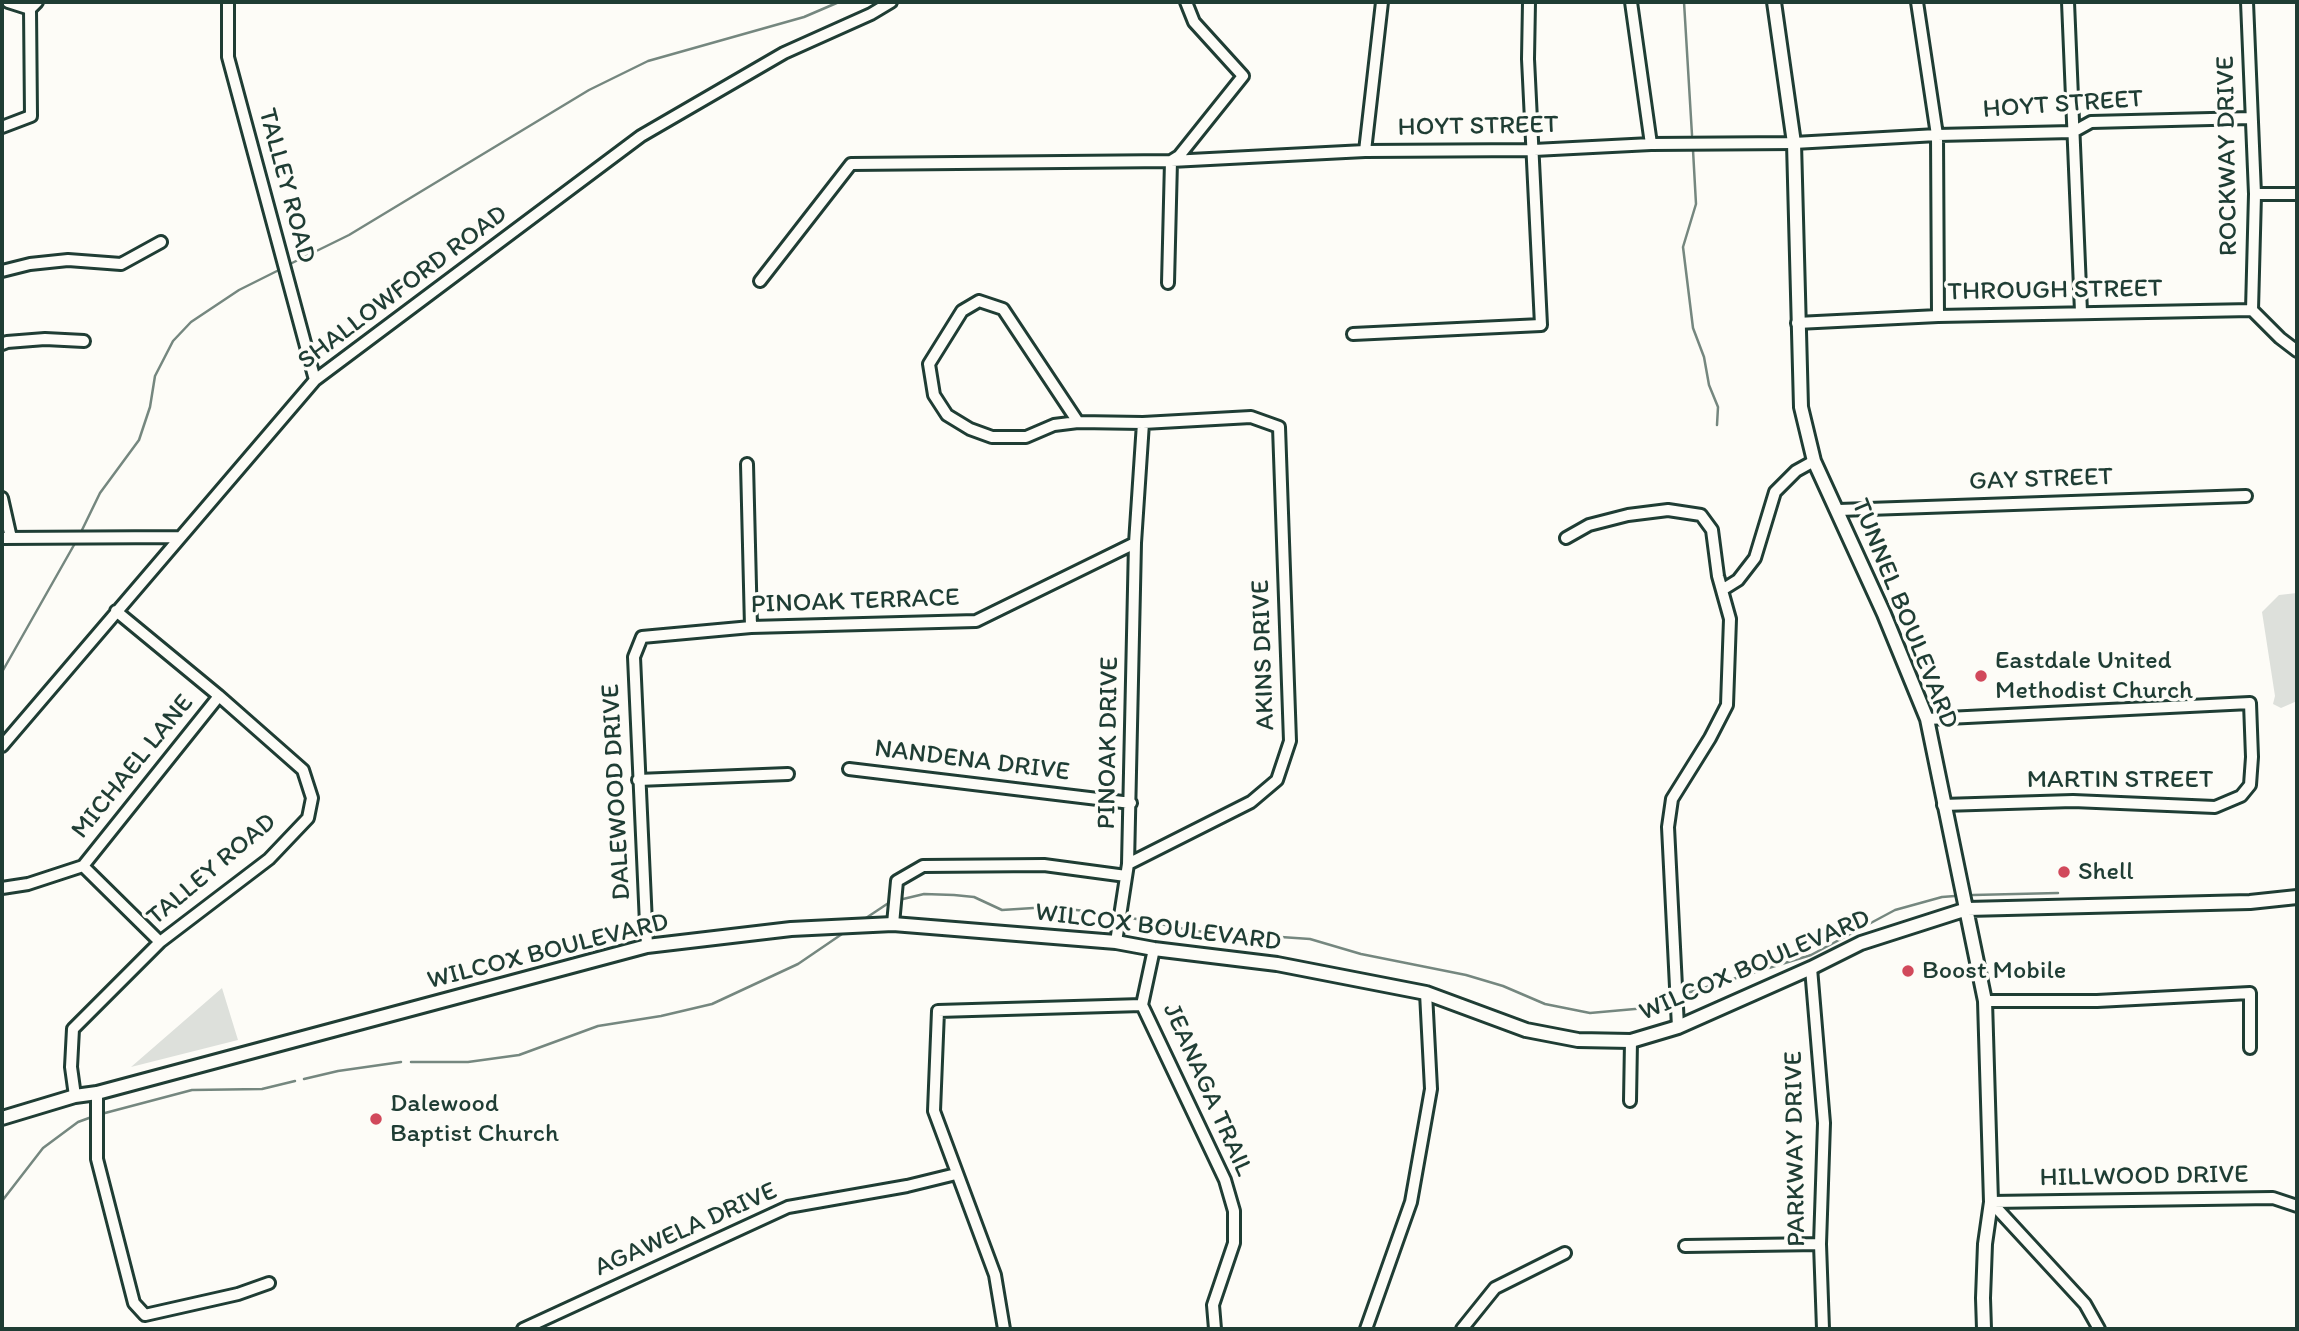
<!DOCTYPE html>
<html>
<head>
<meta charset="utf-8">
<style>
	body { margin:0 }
	#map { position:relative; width:2299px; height:1331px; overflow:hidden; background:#fdfcf7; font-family:Itim,sans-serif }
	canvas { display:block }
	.frame { position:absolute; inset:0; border:4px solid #1f3d34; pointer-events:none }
</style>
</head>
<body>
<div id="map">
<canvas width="2299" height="1331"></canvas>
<div class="frame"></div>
</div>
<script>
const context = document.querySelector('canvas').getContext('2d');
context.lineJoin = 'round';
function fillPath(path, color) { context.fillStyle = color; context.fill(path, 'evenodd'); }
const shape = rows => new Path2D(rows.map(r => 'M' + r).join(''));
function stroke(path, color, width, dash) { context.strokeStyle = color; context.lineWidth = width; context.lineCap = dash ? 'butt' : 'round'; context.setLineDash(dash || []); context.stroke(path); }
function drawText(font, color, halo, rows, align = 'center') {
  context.font = font + ' Itim,sans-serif'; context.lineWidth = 7; context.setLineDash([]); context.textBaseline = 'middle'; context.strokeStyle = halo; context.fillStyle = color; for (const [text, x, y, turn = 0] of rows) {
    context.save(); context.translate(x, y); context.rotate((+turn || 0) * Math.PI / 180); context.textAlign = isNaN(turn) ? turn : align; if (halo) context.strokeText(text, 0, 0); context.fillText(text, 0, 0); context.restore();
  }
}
fillPath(shape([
	[2297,593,2297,701,2281,708,2273,704,2275,696,2262,612,2279,595],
	[222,988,238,1040,131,1067]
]), '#dde0db');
stroke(shape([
	[1684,2,1692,135],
	[1693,150,1696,204,1683,247,1693,328,1704,357,1709,385,1718,407,1717,425],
	[292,263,349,235,589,90,648,61,804,17,839,2],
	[82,530,100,493,139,440,150,407,155,376,173,341,191,322,239,290,277,271],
	[2,672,74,545],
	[1973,895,2058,893],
	[903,899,924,894,954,895,974,897,1002,910,1049,907,1112,914],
	[1122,916,1194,931,1310,939,1361,954,1466,975,1503,986,1545,1004,1590,1013,1646,1008,1669,1000],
	[866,918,890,902],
	[1684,994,1811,955,1895,910,1942,897,1955,896],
	[411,1062,468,1062,519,1055,598,1026,661,1016,712,1004,798,964,842,934],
	[304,1079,338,1071,401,1062],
	[105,1113,192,1090,262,1089,295,1081],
	[2,1201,43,1148,78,1122,89,1118]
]), '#75877f', 2.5);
const minor = shape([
	[8,2,30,9,37,2],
	[228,2,228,57,315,380],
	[1631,2,1651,144],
	[1917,2,1937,135,1938,316],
	[2068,2,2081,312],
	[2247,2,2255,194,2252,310],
	[2,127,31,116,30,9],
	[1365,151,1382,2],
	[2255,194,2297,194],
	[2,271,30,264,68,260,121,264,161,242],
	[760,281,851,164,1171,161,1365,151,1534,150,1651,144,1794,143,1937,135,2073,132,2091,122,2251,118],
	[1168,283,1171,161,1179,156,1243,76,1194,22,1186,2],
	[979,301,1003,309,1078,422,1054,425,1026,437,992,437,970,429,947,415,934,395,929,364,962,311,979,301],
	[1797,323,1938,316,2252,310,2280,338,2297,351],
	[1353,334,1541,325,1528,59,1529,2],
	[2,344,7,342,45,339,84,341],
	[1078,422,1143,423,1251,417,1279,427,1290,741,1277,780,1251,802,1128,864],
	[747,464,751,627],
	[2,498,11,538],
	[1839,510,2246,496],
	[2,538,180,537],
	[1566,538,1589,525,1628,515,1668,510,1701,515,1712,530,1718,576,1730,619,1727,705,1710,738,1672,799,1668,827,1678,1027],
	[1722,590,1738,580,1755,558,1775,492,1796,471,1814,461],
	[1927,719,2250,703,2252,757,2250,785,2241,796,2215,807,2073,801,1943,805],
	[2,746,315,380,641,136,784,53,871,14,891,2],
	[849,769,1131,803],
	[638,780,788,774],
	[83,866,160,942],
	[2,888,28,884,83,866,219,696],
	[893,924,897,881,923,866,1044,865,1126,876],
	[1116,942,1128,864,1135,543,1143,423],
	[647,946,634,657,642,637,751,627,976,621,1135,543],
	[1154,949,1142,1005,1225,1180,1234,1211,1234,1243,1213,1305,1215,1329],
	[1811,968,1824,1123,1820,1244,1823,1329],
	[1985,1001,2097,1001,2250,993,2250,1048],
	[97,1093,97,1159,134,1303,145,1315,238,1294,269,1283],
	[75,1096,71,1067,73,1029,160,942,269,859,308,818,312,798,303,770,219,696,116,611],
	[1630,1101,1631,1041],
	[1991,1202,2273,1198,2297,1206],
	[1991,1202,2085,1304,2099,1329],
	[1685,1246,1820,1244],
	[523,1329,788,1207,907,1186,956,1174],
	[1004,1329,995,1275,934,1111,938,1011,1142,1005],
	[1366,1329,1411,1202,1431,1089,1426,993],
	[1462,1329,1495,1288,1565,1253]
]);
const major = shape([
	[1774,2,1794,143,1801,407,1814,461,1884,614,1927,719,1985,1001,1991,1202,1985,1244,1983,1298,1984,1329],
	[2,1118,75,1096,97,1093,647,946,791,929,893,924,1116,942,1154,949,1277,964,1426,993,1526,1030,1578,1040,1631,1041,1678,1027,1811,968,1861,943,1967,909,2250,902,2297,897]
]);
stroke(minor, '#1f3d34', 16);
stroke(major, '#1f3d34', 18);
stroke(minor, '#fdfcf7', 10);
stroke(major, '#fdfcf7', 12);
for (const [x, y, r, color] of [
	[1981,676,7,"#d1495b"],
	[2064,872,7,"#d1495b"],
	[1908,971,7,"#d1495b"],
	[376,1119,7,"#d1495b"]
]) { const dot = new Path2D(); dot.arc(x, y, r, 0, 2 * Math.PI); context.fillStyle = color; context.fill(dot); stroke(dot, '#fdfcf7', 2.5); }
drawText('26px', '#1f3d34', '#fdfcf7', [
	["HOYT STREET",2063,105,-4],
	["HOYT STREET",1478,127,-1],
	["ROCKWAY DRIVE",2228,156,-91],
	["TALLEY ROAD",286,186,75],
	["SHALLOWFORD ROAD",403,288,-37],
	["THROUGH STREET",2055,291,-1],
	["GAY STREET",2041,480,-2],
	["PINOAK TERRACE",855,602,-2],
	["TUNNEL BOULEVARD",1904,614,68],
	["AKINS DRIVE",1264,655,-92],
	["PINOAK DRIVE",1109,743,-89],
	["NANDENA DRIVE",972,761,7],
	["MICHAEL LANE",133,767,-51],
	["MARTIN STREET",2120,780],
	["DALEWOOD DRIVE",617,792,-93],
	["TALLEY ROAD",212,870,-40],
	["WILCOX BOULEVARD",1158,928,7],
	["WILCOX BOULEVARD",548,952,-14],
	["WILCOX BOULEVARD",1755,966,-23],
	["JEANAGA TRAIL",1207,1090,66],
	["PARKWAY DRIVE",1796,1149,-91],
	["HILLWOOD DRIVE",2144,1177,-1],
	["AGAWELA DRIVE",686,1230,-24]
]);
drawText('26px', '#1f3d34', '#fdfcf7', [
	["Eastdale United",1995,661],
	["Methodist Church",1995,691],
	["Shell",2078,872],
	["Boost Mobile",1922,971],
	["Dalewood",390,1104],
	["Baptist Church",390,1134]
], 'left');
</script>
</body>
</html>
